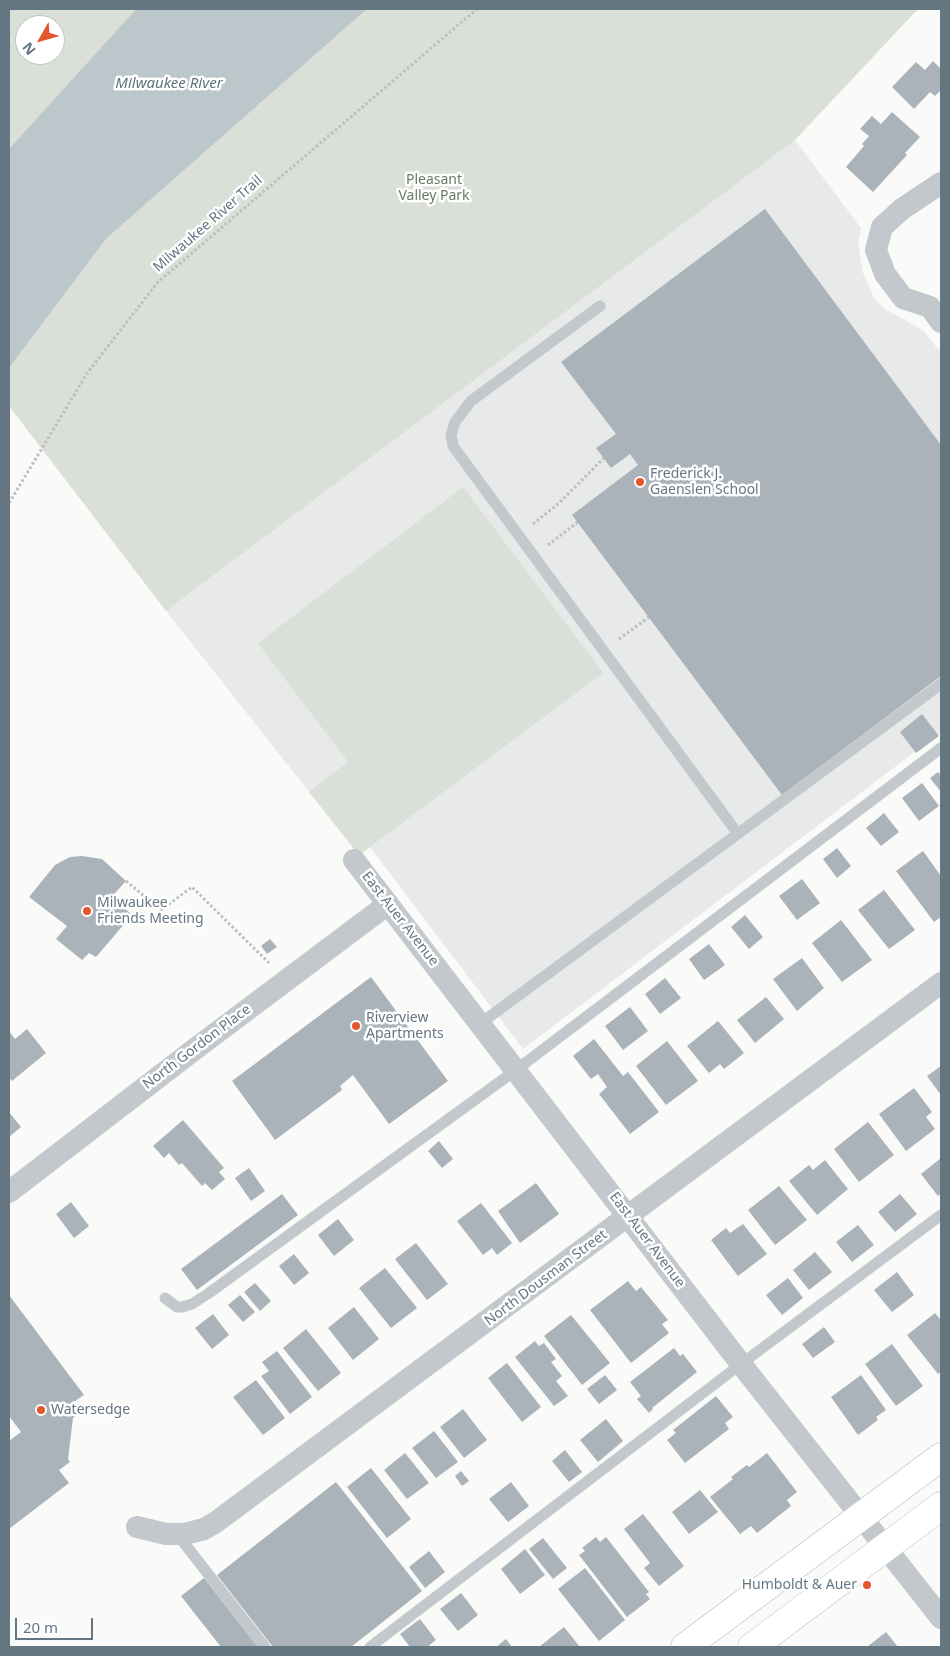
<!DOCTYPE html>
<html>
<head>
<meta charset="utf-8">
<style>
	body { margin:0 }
	#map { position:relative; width:950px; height:1656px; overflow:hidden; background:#fafaf8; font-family:"Noto Sans",sans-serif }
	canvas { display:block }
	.frame { position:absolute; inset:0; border:10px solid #657683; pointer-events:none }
	.north { position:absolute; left:15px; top:15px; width:50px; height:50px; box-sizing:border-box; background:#fff; border:1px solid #c1c8cd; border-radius:50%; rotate:232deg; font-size:14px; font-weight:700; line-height:20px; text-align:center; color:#657683 }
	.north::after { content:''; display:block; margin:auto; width:18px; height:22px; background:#e4572e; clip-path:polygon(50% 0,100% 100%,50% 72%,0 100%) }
	.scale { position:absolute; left:15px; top:1618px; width:78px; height:22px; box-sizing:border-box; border:2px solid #657683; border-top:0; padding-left:6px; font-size:15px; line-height:18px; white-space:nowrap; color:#657683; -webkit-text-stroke:4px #fff; paint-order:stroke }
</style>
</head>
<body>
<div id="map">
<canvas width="950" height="1656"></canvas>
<div class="frame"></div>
<div class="north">N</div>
<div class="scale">20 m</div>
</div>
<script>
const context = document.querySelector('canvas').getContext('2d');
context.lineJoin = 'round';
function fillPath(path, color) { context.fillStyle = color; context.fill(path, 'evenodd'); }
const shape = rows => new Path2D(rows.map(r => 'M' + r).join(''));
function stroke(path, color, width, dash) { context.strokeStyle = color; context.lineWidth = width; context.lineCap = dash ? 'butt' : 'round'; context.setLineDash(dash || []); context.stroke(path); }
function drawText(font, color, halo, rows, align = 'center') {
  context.font = font + ' "Noto Sans",sans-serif'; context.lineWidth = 5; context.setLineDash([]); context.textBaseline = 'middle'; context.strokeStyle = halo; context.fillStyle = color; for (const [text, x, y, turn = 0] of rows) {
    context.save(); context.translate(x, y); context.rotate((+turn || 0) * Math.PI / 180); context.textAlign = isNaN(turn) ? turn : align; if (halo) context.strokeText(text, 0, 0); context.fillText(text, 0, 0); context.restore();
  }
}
fillPath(shape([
	[795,140,861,228,858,243,863,273,874,298,885,309,924,331,941,353,941,732,523,1049,370,847,359,855,166,611]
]), '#e8e9e9');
fillPath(shape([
	[9,9,136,9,9,149],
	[25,25,55,25,55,55,25,55],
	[367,9,918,9,795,140,166,611,9,406,9,368,106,239],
	[463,487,603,673,359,855,309,792,348,762,258,643]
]), '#dadfd7');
fillPath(shape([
	[136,9,367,9,106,239,9,368,9,149]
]), '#bbc7cb');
fillPath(shape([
	[933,61,941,69,941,90,935,96,930,92,914,109,892,87,916,62,925,70],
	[892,112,920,137,905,153,907,155,873,192,846,167,864,146,862,144,869,136,860,129,872,116,881,124],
	[765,209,941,445,941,676,782,795,572,515,638,465,630,454,611,468,596,448,616,434,561,362],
	[922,714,939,736,916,753,900,732],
	[938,772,941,776,941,792,930,778],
	[922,783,939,806,919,821,902,798],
	[884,813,899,832,881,846,866,828],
	[837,848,851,866,837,878,823,859],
	[923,851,941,876,941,917,934,922,896,871],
	[82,856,102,859,126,881,115,893,124,902,122,906,132,915,96,957,89,953,82,960,56,939,67,926,29,897,55,865,70,857],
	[802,879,820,903,797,920,779,896],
	[884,890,915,930,889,949,858,910],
	[745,915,763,937,749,949,731,927],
	[841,920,872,960,842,982,812,943],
	[270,939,277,947,267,954,261,946],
	[709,944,725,965,704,980,689,959],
	[802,958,824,988,797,1011,773,979],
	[371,977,448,1081,389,1124,353,1075,340,1086,342,1090,275,1140,232,1081],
	[665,978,681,998,660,1014,645,994],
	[766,997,784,1019,755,1043,737,1020],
	[630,1007,648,1031,623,1050,605,1026],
	[718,1021,744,1053,724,1069,720,1064,709,1073,687,1046],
	[27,1029,46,1053,12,1081,9,1077,9,1031,15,1039],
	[594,1039,623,1076,628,1072,659,1112,630,1134,599,1094,607,1087,598,1074,591,1079,573,1056],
	[667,1041,698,1081,666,1105,636,1066],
	[941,1066,941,1095,927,1076],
	[914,1088,932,1112,926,1117,935,1129,906,1151,879,1114],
	[9,1112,21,1127,9,1137],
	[183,1120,224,1168,219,1172,225,1179,212,1190,205,1183,202,1186,182,1163,179,1165,169,1153,164,1158,153,1146],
	[868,1122,894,1155,859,1182,834,1149],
	[439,1141,453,1159,442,1168,428,1151],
	[941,1158,941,1193,938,1196,921,1174],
	[825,1160,848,1189,817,1215,789,1181,809,1165,813,1170],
	[249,1168,265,1191,251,1201,235,1178],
	[536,1183,559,1214,520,1243,498,1211],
	[779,1186,807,1220,775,1245,748,1210],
	[282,1194,298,1215,197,1290,181,1269],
	[900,1194,917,1214,895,1232,878,1212],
	[71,1202,89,1226,74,1238,56,1214],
	[481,1203,512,1243,497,1255,492,1248,483,1255,457,1221],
	[338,1219,354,1240,334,1256,318,1235],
	[743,1224,767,1254,738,1276,711,1240,726,1228,730,1233],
	[858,1225,874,1245,852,1262,836,1242],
	[416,1243,448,1284,427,1300,395,1259],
	[815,1252,832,1272,809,1290,793,1270],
	[294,1254,309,1273,294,1285,279,1266],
	[385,1268,417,1308,391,1328,359,1288],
	[897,1272,914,1295,892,1312,874,1290],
	[788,1278,803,1298,782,1315,766,1295],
	[628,1281,636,1291,641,1287,668,1320,662,1324,669,1333,631,1363,590,1310],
	[255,1283,271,1301,260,1311,244,1292],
	[9,1295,84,1395,69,1405,77,1415,73,1418,68,1459,70,1462,59,1470,69,1483,9,1529,9,1441,21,1432,9,1416],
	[240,1295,255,1312,243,1322,228,1305],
	[354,1307,379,1339,353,1360,328,1328],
	[935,1313,941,1320,941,1372,938,1374,907,1335],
	[213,1314,229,1335,212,1349,195,1328],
	[571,1315,610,1363,582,1385,544,1336],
	[824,1327,835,1342,813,1358,802,1344],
	[306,1329,341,1373,318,1391,283,1348],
	[535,1341,539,1346,544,1343,556,1359,551,1362,562,1376,556,1381,568,1396,554,1406,515,1357],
	[892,1344,923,1386,896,1406,865,1364],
	[674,1348,680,1356,683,1354,697,1372,652,1408,653,1409,649,1413,637,1399,641,1396,630,1382],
	[277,1351,312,1397,290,1414,261,1376,269,1371,262,1362],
	[507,1363,541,1407,522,1422,488,1378],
	[605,1375,617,1390,599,1404,587,1389],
	[861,1375,886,1410,876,1417,878,1420,858,1435,831,1397],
	[256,1380,285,1418,263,1435,233,1397],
	[716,1396,733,1417,725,1423,729,1429,685,1463,667,1440,676,1433,673,1430],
	[463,1409,487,1440,464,1458,440,1427],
	[606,1419,623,1441,598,1462,580,1440],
	[434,1431,458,1462,436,1478,412,1448],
	[565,1450,582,1472,569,1482,552,1461],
	[405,1453,429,1483,407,1499,384,1470],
	[767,1453,797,1492,787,1500,791,1506,757,1533,751,1526,740,1534,710,1497,733,1479,731,1477,747,1465,749,1467],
	[371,1468,411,1519,387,1538,347,1487],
	[461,1471,469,1481,462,1486,455,1476],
	[336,1482,422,1591,351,1647,273,1647,217,1575],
	[511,1482,529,1506,508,1522,489,1499],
	[700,1490,718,1512,689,1534,672,1512],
	[643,1514,684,1566,659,1586,644,1568,650,1563,624,1529],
	[596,1537,600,1542,606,1537,649,1592,646,1594,650,1599,627,1617,579,1555,585,1551,582,1548],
	[543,1538,567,1568,553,1579,529,1549],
	[525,1549,545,1575,520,1594,501,1569],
	[429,1551,445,1572,425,1588,409,1567],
	[585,1568,625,1620,599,1641,558,1589],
	[204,1578,258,1647,221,1647,181,1596],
	[461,1593,478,1615,458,1631,440,1609],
	[420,1619,436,1640,427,1647,410,1647,400,1634],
	[564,1627,580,1647,539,1647],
	[886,1632,898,1647,867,1647],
	[506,1639,512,1647,496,1647]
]), '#aab3b9');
const secondary = shape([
	[685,1647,941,1457],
	[752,1647,941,1506]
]);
stroke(secondary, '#b3babf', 29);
stroke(shape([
	[9,503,88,372,158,282,477,9],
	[533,524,558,504,604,458],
	[548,545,578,522],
	[619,639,649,617],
	[126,881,161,910,192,887,269,963]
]), '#bbbfc2', 3, [2.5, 2.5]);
stroke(shape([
	[600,306,471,401,455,422,451,435,453,446,738,834],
	[481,1023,941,684],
	[165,1298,177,1307,182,1307,192,1304,209,1293,516,1070,941,748],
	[177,1534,265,1647],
	[370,1647,741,1364,941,1215]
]), '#c3c8cc', 11);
stroke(shape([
	[941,183,902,209,882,227,876,250,885,274,903,298,930,307,941,322],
	[354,860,741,1364,941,1618],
	[9,1192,195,1049,388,904],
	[137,1527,166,1534,185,1534,204,1529,216,1522,941,983]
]), '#c3c8cc', 22);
stroke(secondary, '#fff', 28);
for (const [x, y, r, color] of [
	[640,482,5,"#e4572e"],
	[87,911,5,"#e4572e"],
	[356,1026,5,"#e4572e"],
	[41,1410,5,"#e4572e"],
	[867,1585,5,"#e4572e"]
]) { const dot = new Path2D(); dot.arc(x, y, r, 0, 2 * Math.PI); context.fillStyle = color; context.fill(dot); stroke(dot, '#fff', 2); }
drawText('14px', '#687a64', '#fff', [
	["Pleasant",434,180],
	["Valley Park",434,196]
]);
drawText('14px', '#657683', '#fff', [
	["Milwaukee River Trail",208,224,-41],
	["East Auer Avenue",400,919,52],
	["North Gordon Place",197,1047,-37],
	["East Auer Avenue",647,1240,53],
	["North Dousman Street",546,1278,-37]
]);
drawText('14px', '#657683', '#fff', [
	["Frederick J.",650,474],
	["Gaenslen School",650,490],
	["Milwaukee",97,903],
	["Friends Meeting",97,919],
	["Riverview",366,1018],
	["Apartments",366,1034],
	["Watersedge",51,1410],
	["Humboldt & Auer",857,1585,"right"]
], 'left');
drawText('italic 15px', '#60757c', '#fff', [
	["Milwaukee River",169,84]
]);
</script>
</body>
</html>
